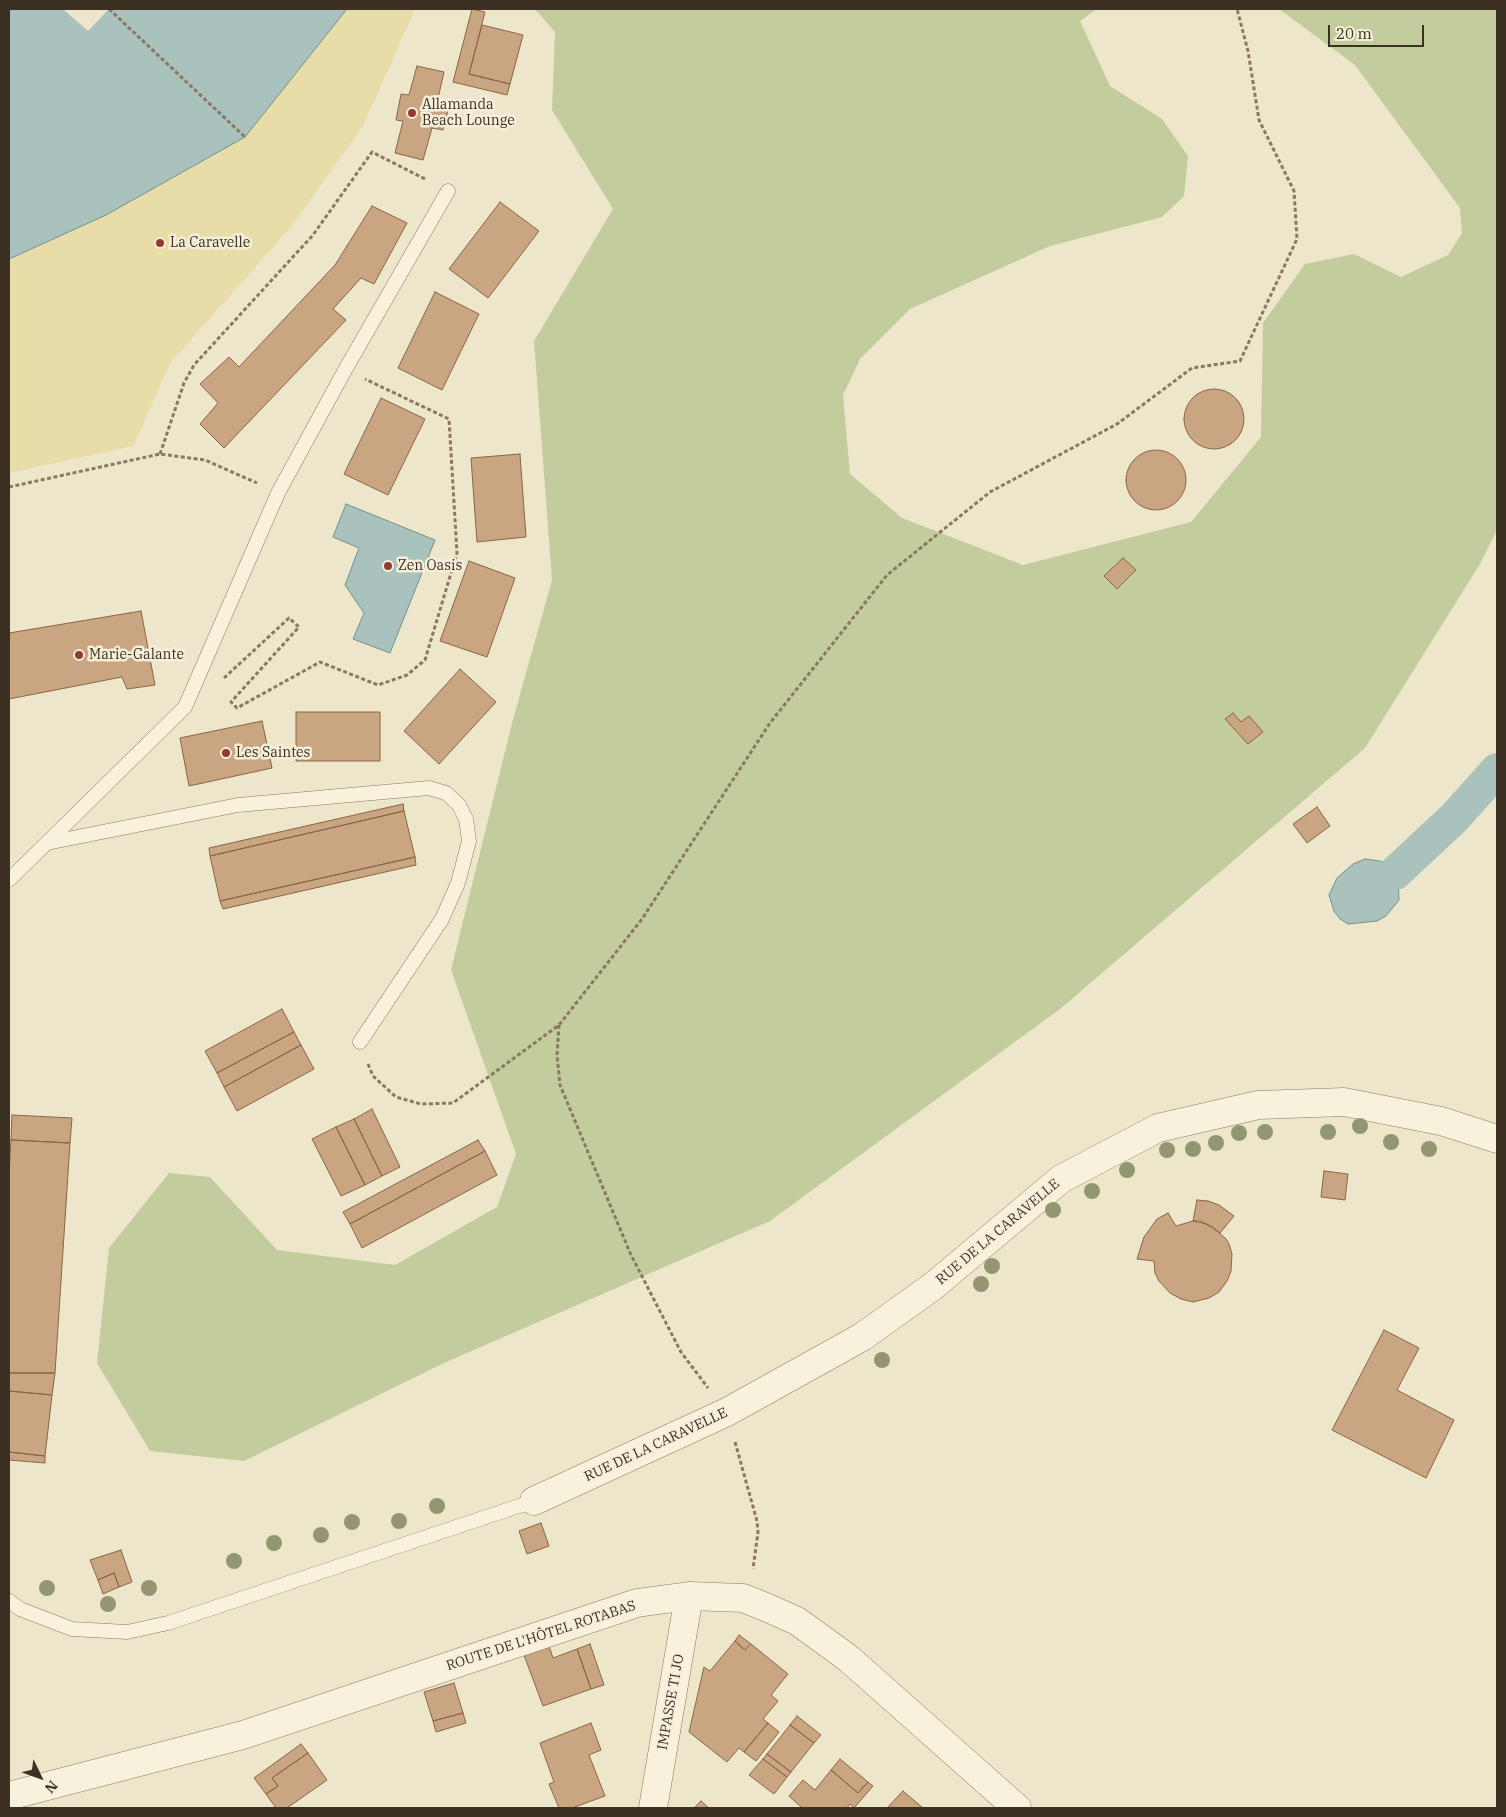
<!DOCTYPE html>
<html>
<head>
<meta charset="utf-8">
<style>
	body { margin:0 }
	#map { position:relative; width:1506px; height:1817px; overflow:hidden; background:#eee6ca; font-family:"IBM Plex Serif",serif }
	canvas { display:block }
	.frame { position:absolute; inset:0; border:10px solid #3b3021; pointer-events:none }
	.north { position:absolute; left:15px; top:1752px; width:50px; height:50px; -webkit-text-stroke:4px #f5efd9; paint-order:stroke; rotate:132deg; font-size:14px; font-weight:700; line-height:20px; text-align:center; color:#3b3021 }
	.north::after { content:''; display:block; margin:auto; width:18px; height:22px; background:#3b3021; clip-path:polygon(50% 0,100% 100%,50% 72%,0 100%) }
	.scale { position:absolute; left:1328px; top:25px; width:96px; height:22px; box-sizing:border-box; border:2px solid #3b3021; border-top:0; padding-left:6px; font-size:15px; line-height:18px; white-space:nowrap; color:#3b3021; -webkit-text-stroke:4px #f5efd9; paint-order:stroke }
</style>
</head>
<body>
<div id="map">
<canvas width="1506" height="1817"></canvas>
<div class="frame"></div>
<div class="north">N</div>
<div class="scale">20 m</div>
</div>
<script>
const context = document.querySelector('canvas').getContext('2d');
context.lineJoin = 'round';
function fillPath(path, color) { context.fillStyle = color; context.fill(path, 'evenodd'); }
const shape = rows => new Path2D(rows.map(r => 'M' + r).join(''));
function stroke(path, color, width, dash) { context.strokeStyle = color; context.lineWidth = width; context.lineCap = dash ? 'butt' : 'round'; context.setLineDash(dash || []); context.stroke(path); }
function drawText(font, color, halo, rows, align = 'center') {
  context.font = font + ' "IBM Plex Serif",serif'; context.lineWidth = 5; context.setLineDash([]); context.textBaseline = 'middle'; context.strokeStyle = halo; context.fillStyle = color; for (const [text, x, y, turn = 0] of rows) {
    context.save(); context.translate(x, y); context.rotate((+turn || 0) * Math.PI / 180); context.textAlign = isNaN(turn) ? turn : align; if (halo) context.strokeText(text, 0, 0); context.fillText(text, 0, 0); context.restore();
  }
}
fillPath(shape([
	[535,9,1097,9,1080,21,1110,86,1162,119,1188,156,1184,196,1162,217,1050,246,910,309,860,359,843,395,850,474,902,518,1023,565,1191,522,1261,437,1263,323,1305,264,1354,254,1401,277,1448,255,1462,233,1460,208,1355,65,1279,9,1497,9,1497,530,1480,564,1365,748,1060,1009,770,1221,444,1363,244,1461,150,1451,97,1363,109,1248,169,1173,210,1177,277,1250,395,1265,497,1207,516,1154,451,970,512,723,552,580,534,341,613,209,552,110,555,32]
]), '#c3cc9d');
fillPath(shape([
	[347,9,415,9,363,126,291,227,171,362,133,446,9,473,9,259,106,215,245,137]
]), '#e8dca8');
const water = shape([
	[9,9,347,9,245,137,106,215,9,259,9,9],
	[346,504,435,540,390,653,353,639,364,613,345,585,359,548,333,537,346,504],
	[1365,859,1380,861,1390,866,1395,873,1398,880,1399,900,1386,916,1377,921,1348,924,1340,919,1334,911,1329,895,1337,878,1353,864,1365,859]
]);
fillPath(water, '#aac2bd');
stroke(water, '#70918b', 1);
fillPath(shape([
	[63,9,109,9,88,31]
]), '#eee6ca');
stroke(shape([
	[1395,873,1454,818,1497,770]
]), '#aac2bd', 34);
const building = shape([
	[472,9,485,12,469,74,510,84,507,95,453,82,472,9],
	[482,25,523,35,510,84,469,74,482,25],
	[417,66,444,72,437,103,449,106,443,130,432,128,423,160,395,153,403,121,396,120,401,94,409,95,417,66],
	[500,202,539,231,488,298,449,269,500,202],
	[372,206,407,223,374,284,361,278,333,309,346,320,224,448,200,424,218,403,200,384,229,357,239,367,335,265,372,206],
	[435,292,479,314,442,390,398,368,435,292],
	'1184 419a30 30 0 1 1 60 0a30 30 0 1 1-60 0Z',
	[381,398,425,419,388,495,344,474,381,398],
	'1126 480a30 30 0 1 1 60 0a30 30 0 1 1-60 0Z',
	[520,454,526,537,477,542,471,458,520,454],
	[1123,558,1136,570,1117,589,1104,576,1123,558],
	[469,561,515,578,487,657,440,641,469,561],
	[141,611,155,685,127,689,122,677,9,699,9,633,141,611],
	[460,669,496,702,439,764,404,731,460,669],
	[296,712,380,712,380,761,296,761,296,712],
	[1233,713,1241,722,1249,716,1263,732,1248,744,1225,719,1233,713],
	[262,721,272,768,189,786,180,738,262,721],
	[403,804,404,811,210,856,209,848,403,804],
	[1317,807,1330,826,1307,843,1293,824,1317,807],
	[404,811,415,857,220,901,210,856,404,811],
	[415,857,416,865,223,909,220,901,415,857],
	[282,1009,294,1032,217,1073,205,1051,282,1009],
	[294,1032,301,1045,224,1087,217,1073,294,1032],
	[301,1045,314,1069,237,1111,224,1087,301,1045],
	[372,1109,400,1167,382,1176,354,1119,372,1109],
	[12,1115,72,1118,70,1143,11,1140,12,1115],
	[354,1119,382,1176,365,1185,336,1127,354,1119],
	[336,1127,365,1185,341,1196,312,1139,336,1127],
	[11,1140,70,1143,55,1373,9,1373,9,1172,11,1140],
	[478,1140,485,1151,350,1224,343,1212,478,1140],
	[485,1151,497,1175,362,1248,350,1224,485,1151],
	[1324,1171,1348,1174,1345,1200,1321,1197,1324,1171],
	[1197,1200,1208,1201,1219,1205,1234,1216,1220,1233,1206,1224,1193,1221,1197,1200],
	[1168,1213,1176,1226,1193,1221,1200,1221,1213,1227,1226,1239,1229,1244,1232,1254,1231,1271,1227,1281,1219,1292,1209,1298,1193,1302,1181,1299,1170,1293,1159,1281,1155,1273,1154,1261,1137,1259,1144,1237,1157,1219,1168,1213],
	[1384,1330,1419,1348,1397,1390,1454,1420,1426,1478,1332,1430,1384,1330],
	[9,1373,55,1373,52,1395,9,1391,9,1373],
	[9,1391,52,1395,45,1456,9,1452,9,1391],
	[9,1452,45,1456,45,1463,9,1460,9,1452],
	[541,1523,549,1546,527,1554,519,1531,541,1523],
	[121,1550,132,1582,119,1587,114,1573,98,1580,90,1560,121,1550],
	[114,1573,119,1587,103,1594,98,1580,114,1573],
	[739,1635,751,1644,745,1650,735,1641,739,1635],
	[735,1641,745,1650,751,1644,788,1674,771,1695,778,1701,763,1719,768,1723,744,1752,739,1748,727,1762,689,1732,704,1667,710,1671,735,1641],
	[590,1644,604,1685,591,1689,577,1649,590,1644],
	[549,1646,553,1658,577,1649,591,1689,543,1706,524,1655,549,1646],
	[454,1683,463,1713,433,1721,424,1692,454,1683],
	[463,1713,466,1723,436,1732,433,1721,463,1713],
	[797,1716,821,1735,814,1743,790,1725,797,1716],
	[591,1723,601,1750,589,1755,605,1796,572,1808,559,1808,549,1784,554,1782,540,1743,591,1723],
	[768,1723,779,1732,756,1761,744,1752,768,1723],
	[790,1725,814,1743,791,1772,767,1754,790,1725],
	[301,1744,308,1753,272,1778,278,1786,266,1794,254,1778,301,1744],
	[308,1753,327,1780,287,1808,276,1808,266,1794,278,1786,272,1778,308,1753],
	[767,1754,791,1772,787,1777,763,1759,767,1754],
	[763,1759,787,1777,774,1794,749,1775,763,1759],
	[840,1759,868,1782,858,1793,831,1770,840,1759],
	[831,1770,858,1793,868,1782,873,1786,854,1808,850,1804,847,1808,800,1808,801,1807,789,1796,803,1780,815,1790,831,1770],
	[903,1791,923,1808,887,1808,903,1791],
	[701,1801,709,1808,694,1808,701,1801]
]);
fillPath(building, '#caa581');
stroke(building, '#886545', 1);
const lane = shape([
	[47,843,238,805,429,788,446,793,459,805,466,819,469,841,458,883,442,919,360,1042],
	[9,880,185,707,278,493,345,370,448,191],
	[9,1601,20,1609,72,1629,127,1632,168,1623,534,1501]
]);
const street = shape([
	[534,1501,727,1412,862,1337,932,1287,1061,1179,1158,1128,1258,1105,1344,1102,1441,1121,1497,1139],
	[9,1796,243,1735,637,1603,689,1596,743,1598,768,1608,797,1621,848,1658,1017,1808],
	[653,1808,689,1596]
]);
stroke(lane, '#8a795e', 15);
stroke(street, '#8a795e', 29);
stroke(shape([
	[109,9,245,137],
	[160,454,184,383,194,365,313,235,372,152,427,180],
	[9,487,160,454,205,460,257,483],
	[224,678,289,618,299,627,231,702,237,708,320,662,378,685,407,675,425,660,457,553,449,419,365,379],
	[559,1025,557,1055,560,1085,631,1255,681,1352,708,1388],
	[368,1064,373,1076,396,1097,421,1104,453,1103,559,1025,642,919,770,723,887,575,990,492,1117,424,1192,368,1240,361,1297,239,1294,191,1259,120,1248,51,1237,9],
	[735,1442,757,1521,758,1532,753,1569]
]), '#8a795e', 3, [4, 2.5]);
stroke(lane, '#f8f2dd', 14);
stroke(street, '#f8f2dd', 28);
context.fillStyle = '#929771';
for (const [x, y] of [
	[1360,1126],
	[1265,1132],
	[1328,1132],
	[1239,1133],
	[1391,1142],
	[1216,1143],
	[1193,1149],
	[1429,1149],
	[1167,1150],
	[1127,1170],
	[1092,1191],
	[1053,1210],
	[992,1266],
	[981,1284],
	[882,1360],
	[437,1506],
	[399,1521],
	[352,1522],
	[321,1535],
	[274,1543],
	[234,1561],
	[47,1588],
	[149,1588],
	[108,1604]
]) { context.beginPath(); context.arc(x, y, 8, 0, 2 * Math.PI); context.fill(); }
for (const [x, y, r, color] of [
	[412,113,5,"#973830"],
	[160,243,5,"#973830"],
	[388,566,5,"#973830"],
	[79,655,5,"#973830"],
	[226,753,5,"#973830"]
]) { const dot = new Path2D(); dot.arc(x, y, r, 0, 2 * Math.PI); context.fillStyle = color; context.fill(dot); stroke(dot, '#f5efd9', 2); }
drawText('14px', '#3b3021', '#f5efd9', [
	["Allamanda",422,105],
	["Beach Lounge",422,121],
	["La Caravelle",170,243],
	["Zen Oasis",398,566],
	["Marie-Galante",89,655],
	["Les Saintes",236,753]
], 'left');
drawText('14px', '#3b3021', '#f5efd9', [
	["RUE DE LA CARAVELLE",998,1232,-40],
	["RUE DE LA CARAVELLE",656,1445,-25],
	["ROUTE DE L'HÔTEL ROTABAS",541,1636,-18],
	["IMPASSE TI JO",671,1702,-80]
]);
</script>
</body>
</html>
